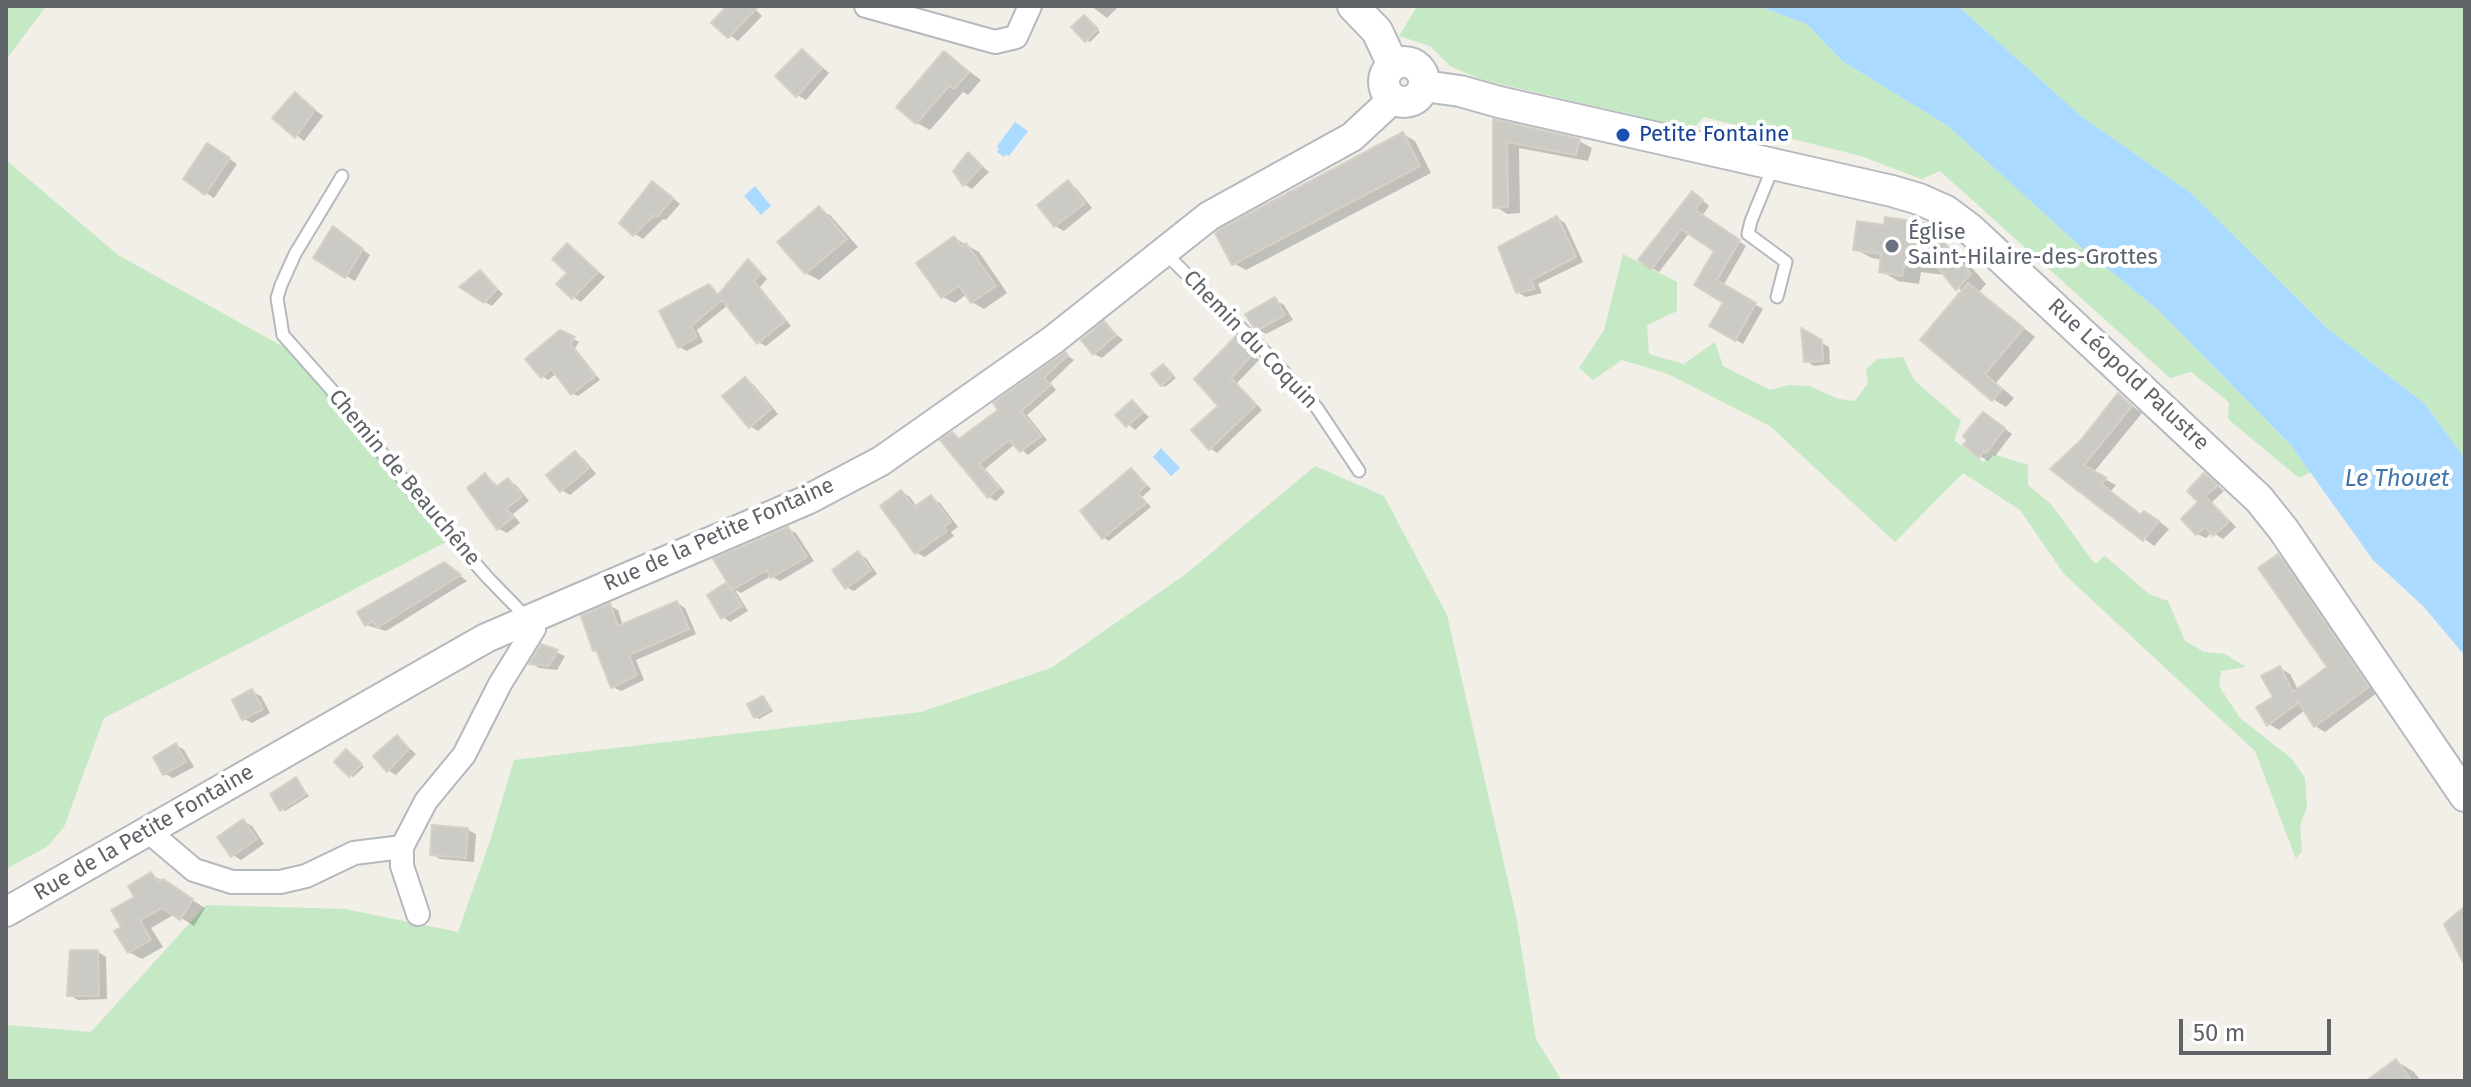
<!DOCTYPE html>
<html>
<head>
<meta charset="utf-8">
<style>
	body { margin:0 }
	#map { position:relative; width:2471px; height:1087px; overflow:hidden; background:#f1efe8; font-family:"Fira Sans",sans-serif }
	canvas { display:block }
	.frame { position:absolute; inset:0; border:8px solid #5f6368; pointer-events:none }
	.scale { position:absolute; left:2179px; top:1019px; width:152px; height:36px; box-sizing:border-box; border:4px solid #5f6368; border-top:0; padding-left:10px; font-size:24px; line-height:28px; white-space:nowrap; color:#5f6368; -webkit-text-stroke:6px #fff; paint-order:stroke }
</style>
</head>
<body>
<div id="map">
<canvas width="2471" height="1087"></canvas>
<div class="frame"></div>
<div class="scale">50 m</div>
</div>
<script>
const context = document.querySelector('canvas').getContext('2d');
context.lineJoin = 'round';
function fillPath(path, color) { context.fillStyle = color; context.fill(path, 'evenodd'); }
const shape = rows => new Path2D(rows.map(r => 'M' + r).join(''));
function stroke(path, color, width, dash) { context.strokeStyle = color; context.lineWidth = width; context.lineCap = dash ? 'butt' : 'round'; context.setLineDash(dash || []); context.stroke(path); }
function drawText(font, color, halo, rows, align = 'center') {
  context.font = font + ' "Fira Sans",sans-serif'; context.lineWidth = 8; context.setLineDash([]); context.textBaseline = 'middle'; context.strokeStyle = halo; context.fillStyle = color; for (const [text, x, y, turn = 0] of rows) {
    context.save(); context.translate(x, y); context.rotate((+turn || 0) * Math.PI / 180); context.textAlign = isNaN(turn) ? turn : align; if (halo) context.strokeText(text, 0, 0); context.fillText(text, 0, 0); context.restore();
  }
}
fillPath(shape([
	[6,6,46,6,6,60],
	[1414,6,1758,6,1807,24,1842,61,1948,126,2081,247,2157,309,2290,444,2311,472,2299,478,2228,419,2229,402,2191,372,2170,378,1940,171,1921,179,1861,156,1704,117,1693,129,1483,80,1450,66,1430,46,1399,36,1416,8],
	[1958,6,2465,6,2465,459,2425,404,2328,329,2191,193,2081,116],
	[6,160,118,255,289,350,450,540,104,718,64,827,48,846,6,869],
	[1623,254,1677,282,1677,311,1647,325,1649,354,1684,364,1715,342,1723,366,1770,390,1789,385,1809,386,1839,399,1855,401,1868,383,1866,369,1878,359,1903,357,1914,380,1961,421,1954,440,1983,462,1994,454,2028,465,2028,485,2051,504,2095,564,2105,556,2149,594,2168,601,2185,641,2204,652,2225,654,2246,667,2221,671,2219,686,2240,718,2291,758,2305,778,2307,807,2300,825,2302,851,2296,859,2255,751,2064,574,2020,510,1963,473,1895,542,1770,426,1668,374,1622,360,1593,380,1579,368,1604,330],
	[1315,466,1384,496,1447,615,1516,916,1536,1039,1562,1081,6,1081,6,1025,91,1032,206,905,345,909,458,932,490,841,514,760,921,712,1051,668,1186,574]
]), '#c5e8c5');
fillPath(shape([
	[1758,6,1958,6,2081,116,2191,193,2328,329,2425,404,2465,459,2465,656,2424,607,2373,560,2290,444,2157,309,2081,247,1948,126,1842,61,1807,24],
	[1015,122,1028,131,1009,156,1006,154,1004,157,997,152,999,149,997,146],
	[755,186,771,206,761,215,744,196],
	[1161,448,1180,468,1171,476,1153,457]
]), '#aadaff');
fillPath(shape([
	[730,6,752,6,762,16,738,41,714,23],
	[1091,6,1117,6,1118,7,1107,18],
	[1088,20,1100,32,1090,42,1086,40],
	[803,51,829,73,806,100,797,95],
	[944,53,981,80,968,95,963,92,930,130,917,123],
	[295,95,323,116,304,141,275,118],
	[1495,121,1579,141,1592,148,1588,161,1519,148,1520,213,1507,214,1495,206],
	[1403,134,1415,141,1431,173,1246,270,1233,263],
	[216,150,237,164,214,198,206,193],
	[969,155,989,172,972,189,964,184],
	[1068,183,1076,188,1092,208,1064,231,1055,226],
	[661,188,680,204,666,220,663,219,643,239,635,234],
	[1700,198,1709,206,1702,216,1746,246,1723,286,1763,309,1743,344,1712,326,1726,302,1697,285,1716,250,1690,232,1659,272,1652,268],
	[819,209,831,216,858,247,819,280,806,273],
	[1557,218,1565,223,1583,262,1538,284,1542,293,1526,297,1517,292],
	[1924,225,1941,234,1940,242,1959,253,1986,284,1979,292,2035,337,1996,383,2014,398,2006,407,1993,399,1923,339,1963,292,1945,275,1921,272,1919,284,1898,281,1881,271,1883,260,1872,258,1855,249,1886,227],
	[342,234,370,255,355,281,316,258],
	[954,238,979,252,1007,293,984,309,972,302,967,294,955,303,943,297],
	[567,245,605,277,581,302,573,297],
	[749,262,767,279,760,287,791,326,766,346,758,342,728,305,697,330,703,342,687,351,679,347,709,287,720,295],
	[480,273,503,294,492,306,485,302],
	[1275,300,1284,305,1293,320,1266,334,1257,329],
	[1104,324,1123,340,1102,358,1094,354],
	[560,332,579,342,575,348,600,380,578,396,572,393,557,373,548,380,542,376],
	[1803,332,1829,347,1830,364,1814,366,1806,361],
	[1237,338,1244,342,1259,360,1237,383,1262,410,1217,453,1210,448],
	[1065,354,1074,360,1050,383,1056,390,1027,415,1047,440,1028,455,1015,444,985,469,1005,492,996,501,989,497,943,441,952,434,961,440],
	[1166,368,1176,378,1165,387,1162,385],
	[745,380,753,384,778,414,758,431,750,426],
	[2119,396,2142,413,2093,473,2116,485,2110,492,2142,516,2156,519,2169,529,2154,546,2053,468,2082,442],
	[1132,402,1149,417,1135,430,1118,415],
	[1992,419,2012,434,1995,456,1993,455,1988,461,1980,456],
	[575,454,584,459,596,474,570,495,561,490],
	[1132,470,1151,489,1142,497,1151,507,1109,541,1104,538,1082,512],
	[486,475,499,487,508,480,516,485,529,501,513,514,520,523,507,533,499,529,469,488],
	[2205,475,2224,491,2212,502,2236,527,2223,539,2212,532,2206,538,2197,534],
	[902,492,910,497,917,507,931,498,940,503,958,527,951,532,954,536,925,557,917,553],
	[788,529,796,533,814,561,780,581,771,576,741,593,735,590,748,611,730,622,723,617,727,585,733,588],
	[858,554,866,558,877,574,854,591,846,587],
	[2278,556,2288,562,2377,693,2325,732,2315,726,2305,710,2279,730,2269,724,2280,668,2290,674,2298,690,2330,667],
	[452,570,467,581,386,631,366,625],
	[677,603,685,608,696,634,636,660,644,680,621,691,613,687,599,652,595,650,610,606,618,610,623,626],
	[542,646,565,656,557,670,539,668,532,663],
	[252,692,261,696,270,713,252,723,244,719],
	[763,698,773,711,759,719,755,717],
	[397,737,416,754,396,775,388,770],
	[176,745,184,750,194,767,173,778,165,774],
	[350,753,364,767,353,777,350,775],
	[296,780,309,796,285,811,282,809],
	[243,821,252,826,264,844,241,860,233,855],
	[468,830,476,834,474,862,440,859,432,854],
	[151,874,205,908,194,926,175,914,151,928,163,947,142,959,129,952,123,927,137,897],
	[98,952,106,957,107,999,78,1000,69,995],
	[2396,1061,2414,1072,2421,1081,2369,1081]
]), '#0003');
const building = shape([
	[727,6,759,6,728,38,711,23,727,6],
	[1084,15,1098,29,1085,42,1071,27,1084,15],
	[802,49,822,68,796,97,775,76,802,49],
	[944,51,969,72,954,89,949,86,916,124,896,107,944,51],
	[295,92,315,110,295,138,272,118,295,92],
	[1493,119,1580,139,1576,155,1507,142,1508,207,1493,208,1493,119],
	[1403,132,1420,166,1232,265,1215,233,1218,230,1403,132],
	[207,143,230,158,205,195,183,179,207,143],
	[968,152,982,166,963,186,953,171,968,152],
	[1068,180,1085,203,1054,227,1037,205,1068,180],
	[652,181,673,198,657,217,654,215,633,236,619,223,652,181],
	[1692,191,1703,200,1695,210,1740,240,1717,280,1756,303,1735,341,1709,326,1723,303,1694,285,1714,251,1681,229,1651,270,1638,260,1692,191],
	[819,206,847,239,805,274,777,242,819,206],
	[1557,216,1576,257,1531,280,1535,289,1516,293,1498,247,1557,216],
	[1885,217,1925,223,1922,258,1943,241,1971,274,1956,290,1937,267,1905,263,1902,276,1879,272,1881,254,1853,250,1857,221,1884,225,1885,217],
	[333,226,363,249,345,278,313,258,333,226],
	[954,236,962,247,966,243,996,286,971,303,959,286,941,298,916,263,954,236],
	[567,243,598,272,572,299,556,284,567,273,552,259,567,243],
	[748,259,761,273,754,281,785,321,757,344,722,300,691,326,697,337,678,348,659,311,709,284,718,295,748,259],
	[480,270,497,289,484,303,459,287,480,270],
	[1968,283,2024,328,1985,374,2002,389,1992,401,1920,340,1968,283],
	[1275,297,1285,315,1256,331,1245,314,1275,297],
	[1104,321,1116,335,1093,355,1081,340,1104,321],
	[1801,328,1822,340,1823,361,1804,362,1801,328],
	[560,330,575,337,570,344,595,376,571,395,551,369,541,378,525,359,560,330],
	[1236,336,1253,354,1231,378,1256,405,1209,450,1191,430,1218,406,1194,379,1236,336],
	[1065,352,1068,355,1044,378,1051,385,1021,411,1041,436,1020,452,1009,440,979,464,999,488,988,498,940,440,952,432,959,439,998,410,993,403,1065,352],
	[1163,364,1173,375,1161,386,1151,374,1163,364],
	[745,377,771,409,749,428,722,396,745,377],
	[2118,393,2132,406,2084,465,2107,478,2101,484,2141,515,2144,511,2159,521,2143,541,2050,469,2080,441,2118,393],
	[1132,400,1143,412,1126,427,1115,415,1132,400],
	[1983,412,2005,428,1986,453,1984,451,1979,458,1963,445,1967,440,1963,436,1983,412],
	[575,451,589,468,560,492,546,475,575,451],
	[1131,468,1146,485,1138,493,1146,503,1102,539,1080,511,1131,468],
	[485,473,496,487,508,478,522,496,506,509,514,517,497,530,467,488,485,473],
	[2204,473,2218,485,2205,496,2229,522,2213,536,2205,527,2196,535,2181,519,2198,502,2187,491,2204,473],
	[901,490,914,507,931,495,951,522,944,527,947,531,915,554,880,506,901,490],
	[788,527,807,557,771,578,767,570,732,590,713,559,788,527],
	[858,551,871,570,845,589,832,570,858,551],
	[2278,554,2369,687,2314,727,2296,699,2298,703,2267,726,2256,707,2273,697,2261,676,2280,666,2293,692,2327,667,2258,568,2278,554],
	[444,562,461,575,377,628,373,621,365,626,357,612,444,562],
	[727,582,742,606,721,619,707,595,727,582],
	[677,601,689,629,629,655,637,675,611,688,596,650,593,651,581,616,610,603,618,626,677,601],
	[541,644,558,650,549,666,529,664,541,644],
	[252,689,263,709,242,720,232,700,252,689],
	[763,696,771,709,754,718,747,704,763,696],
	[397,735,409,749,387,772,373,756,397,735],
	[176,743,186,762,163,775,153,757,176,743],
	[346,749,362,764,349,777,334,762,346,749],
	[296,777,306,794,280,811,270,794,296,777],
	[243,819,257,839,231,857,217,837,243,819],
	[432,825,468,828,466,858,430,855,432,825],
	[151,872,158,882,163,879,193,899,180,920,162,908,140,920,151,940,128,953,114,931,121,927,111,910,134,897,128,886,151,872],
	[2465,906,2465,966,2444,924,2465,906],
	[70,950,98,950,99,996,67,996,70,950],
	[2396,1059,2412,1081,2366,1081,2396,1059]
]);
fillPath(building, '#cccac5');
stroke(building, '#d6d1c6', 2);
const service = shape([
	[1773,167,1751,221,1748,234,1786,262,1777,297],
	[342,176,295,254,281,285,277,298,283,335,330,388,422,503,488,578,527,618],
	[1164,252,1274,361,1317,408,1359,471]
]);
const minor = shape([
	[866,6,995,42,1016,37,1030,6],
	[148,831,194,870,232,882,280,882,306,876,354,853,402,847],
	[418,914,402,866,402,847,426,801,464,755,500,684,534,629,528,618]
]);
const tertiary = shape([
	[6,912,486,638,807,500,881,461,1053,340,1209,216,1352,137,1393,99]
]);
const secondary = shape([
	[1353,6,1377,31,1393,65],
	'1384 82a20 20 0 1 1 40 0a20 20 0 1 1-40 0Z',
	[1424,86,1460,91,1499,102,1892,191,1919,199,1946,211,1970,229,2259,499,2283,529,2465,796]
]);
stroke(service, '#b5b8bc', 15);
stroke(minor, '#b5b8bc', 26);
stroke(tertiary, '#b5b8bc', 32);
stroke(secondary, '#b6babf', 34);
stroke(service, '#fff', 11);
stroke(minor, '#fff', 22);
stroke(tertiary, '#fff', 28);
stroke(secondary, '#fff', 30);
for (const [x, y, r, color] of [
	[1623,135,8,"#1a4fb4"],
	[1892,246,8,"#6b7280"]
]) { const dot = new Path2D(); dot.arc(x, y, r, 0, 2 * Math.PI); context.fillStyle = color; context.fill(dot); stroke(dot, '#fff', 3); }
drawText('22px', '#164399', '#fff', [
	["Petite Fontaine",1639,135]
], 'left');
drawText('22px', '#5b616d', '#fff', [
	["Église",1908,233],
	["Saint-Hilaire-des-Grottes",1908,258]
], 'left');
drawText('22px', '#5f6368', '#fff', [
	["Chemin du Coquin",1250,340,46],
	["Rue Léopold Palustre",2128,375,43],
	["Chemin de Beauchêne",404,478,50],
	["Rue de la Petite Fontaine",719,535,-24],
	["Rue de la Petite Fontaine",144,833,-30]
]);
drawText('italic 24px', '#4174aa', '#fff', [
	["Le Thouet",2397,479]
]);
</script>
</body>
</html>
